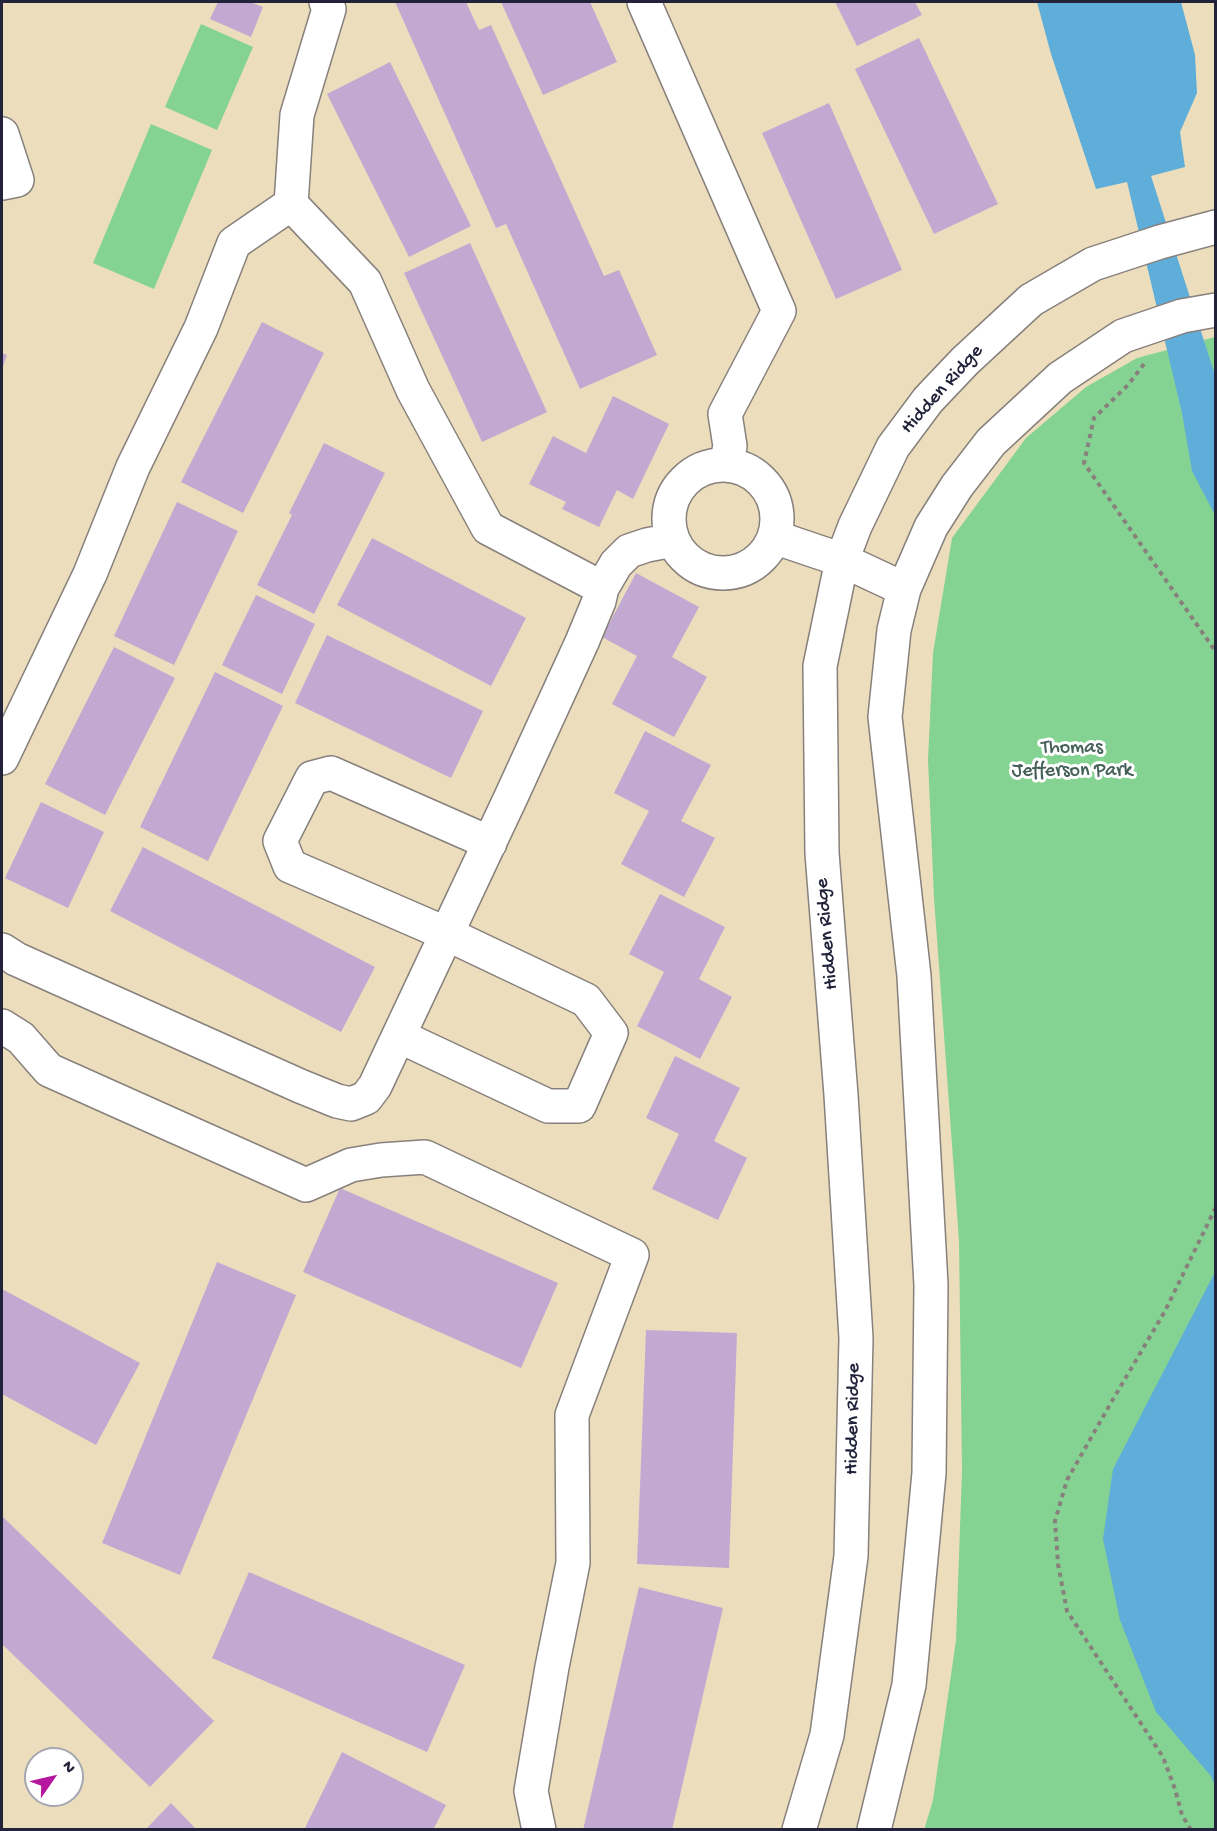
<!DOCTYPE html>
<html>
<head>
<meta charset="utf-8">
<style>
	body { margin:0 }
	#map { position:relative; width:1217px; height:1831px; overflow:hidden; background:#ecdebc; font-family:"Gochi Hand",sans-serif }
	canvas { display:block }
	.frame { position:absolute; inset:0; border:3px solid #22223b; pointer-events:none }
	.north { position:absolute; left:24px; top:1747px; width:60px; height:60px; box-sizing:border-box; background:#fff; border:2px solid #a7a7b1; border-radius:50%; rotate:56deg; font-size:16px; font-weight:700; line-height:24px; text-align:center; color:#22223b }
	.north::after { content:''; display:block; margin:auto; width:21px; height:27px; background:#b5179e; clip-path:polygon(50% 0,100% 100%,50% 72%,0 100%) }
</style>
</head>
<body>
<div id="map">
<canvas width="1217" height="1831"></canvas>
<div class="frame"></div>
<div class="north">N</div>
</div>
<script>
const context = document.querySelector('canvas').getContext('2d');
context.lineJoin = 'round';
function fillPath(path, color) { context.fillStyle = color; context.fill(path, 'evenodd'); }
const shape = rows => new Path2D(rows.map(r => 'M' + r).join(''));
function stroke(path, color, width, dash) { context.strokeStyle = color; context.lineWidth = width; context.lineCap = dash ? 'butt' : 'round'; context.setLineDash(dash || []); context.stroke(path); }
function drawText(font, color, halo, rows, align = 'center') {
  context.font = font + ' "Gochi Hand",sans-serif'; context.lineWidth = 6; context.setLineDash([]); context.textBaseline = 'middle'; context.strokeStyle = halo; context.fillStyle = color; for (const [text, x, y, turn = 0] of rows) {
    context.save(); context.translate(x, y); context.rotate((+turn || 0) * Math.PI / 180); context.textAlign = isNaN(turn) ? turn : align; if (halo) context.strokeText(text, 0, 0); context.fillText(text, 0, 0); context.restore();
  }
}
fillPath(shape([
	[201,24,253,47,217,130,165,107],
	[151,124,212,150,154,289,93,263],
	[1215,337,1215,1829,924,1830,933,1800,956,1640,962,1471,959,1241,934,898,928,760,933,653,952,538,1026,438,1086,387,1137,358]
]), '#85d392');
fillPath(shape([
	[1037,2,1181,2,1195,55,1197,93,1180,132,1185,167,1151,176,1215,375,1215,515,1192,471,1182,413,1127,182,1096,189,1051,54],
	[1215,1272,1216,1272,1215,1786,1211,1776,1156,1712,1120,1620,1103,1539,1113,1469]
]), '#5fadd9');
fillPath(shape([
	[218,2,250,2,263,7,251,37,210,19],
	[395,2,466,2,479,30,491,25,604,276,619,270,657,355,580,389,506,224,496,228],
	[501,2,590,2,617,62,543,95],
	[835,2,915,2,922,15,857,46],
	[919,38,998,204,934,234,855,69],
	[390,62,471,226,409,257,327,94],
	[829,103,902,270,836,299,762,133],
	[470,243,547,412,482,442,404,273],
	[262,322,324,353,243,513,181,482],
	[2,353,7,355,2,369],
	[613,396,669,424,633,499,617,490,599,527,562,509,566,502,529,484,553,436,586,453],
	[324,443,385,473,314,614,257,585,292,515,289,513],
	[177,502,238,531,174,665,114,636],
	[372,538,526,618,491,686,337,605],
	[636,573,699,607,672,657,707,677,674,737,612,704,637,656,602,637],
	[256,595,315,624,282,694,222,665],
	[327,635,483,711,451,778,295,703],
	[114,647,175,678,105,815,45,784],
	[215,672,283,706,208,861,140,827],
	[645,731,711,765,681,821,715,838,684,897,621,864,649,811,614,793],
	[41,802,104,832,68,908,5,878],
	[143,847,375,967,341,1032,110,911],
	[660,894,725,927,699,979,732,997,700,1059,637,1026,664,972,629,954],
	[675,1056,740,1088,714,1141,747,1158,718,1220,652,1189,679,1134,646,1118],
	[340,1188,558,1283,521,1368,303,1272],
	[217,1262,296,1295,180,1575,102,1543],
	[2,1289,140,1363,96,1445,2,1394],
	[646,1330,737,1333,729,1568,637,1564],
	[2,1516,214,1721,150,1787,2,1644],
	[249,1572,465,1665,427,1752,212,1658],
	[639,1587,723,1608,672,1830,583,1830],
	[342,1752,446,1805,433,1830,304,1830],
	[171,1803,197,1830,145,1830]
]), '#c2a9d2');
const minor = shape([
	[644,2,779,311,725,414,730,446,726,465],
	[2,134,17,180,2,183],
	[291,204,297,115,329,9,326,2],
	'669 519a54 54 0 1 1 108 0a54 54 0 1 1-108 0Z',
	[774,537,842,560,904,589],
	[2,758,90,574,133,467,201,328,234,243,291,204,365,282,413,390,488,528,602,588],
	[2,950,16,959,300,1086,337,1101,351,1104,366,1098,375,1086,511,797,582,642,599,601,602,588,616,564,629,551,647,545,673,540],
	[2,1026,21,1038,49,1070,306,1185,351,1165,381,1160,425,1157,632,1255,572,1415,573,1563,552,1667,531,1791,539,1830],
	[399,1036,548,1106,579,1106,611,1033,586,1000,447,934,290,866,280,841,312,778,331,773,490,843],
	[799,1830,827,1735,851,1556,856,1338,841,1095,822,853,820,666,842,560,855,526,893,447,928,400,965,361,1031,300,1093,264,1160,242,1216,227],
	[874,1830,909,1685,929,1473,931,1285,914,976,885,717,894,630,904,589,931,527,957,486,991,442,1060,378,1123,336,1182,316,1216,310]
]);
stroke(minor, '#87807c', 36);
stroke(shape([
	[1144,364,1128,385,1094,418,1084,463,1216,652],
	[1191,1830,1182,1815,1175,1789,1163,1757,1067,1611,1058,1564,1055,1521,1067,1480,1112,1401,1165,1311,1216,1207]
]), '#87807c', 4, [4.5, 4.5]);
stroke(minor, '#fff', 33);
drawText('20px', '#22223b', '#fff', [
	["Hidden Ridge",943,390,-48],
	["Hidden Ridge",828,934,-95],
	["Hidden Ridge",854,1419,-89]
]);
drawText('20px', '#456059', '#fff', [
	["Thomas",1072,749],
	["Jefferson Park",1072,772]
]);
</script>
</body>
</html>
